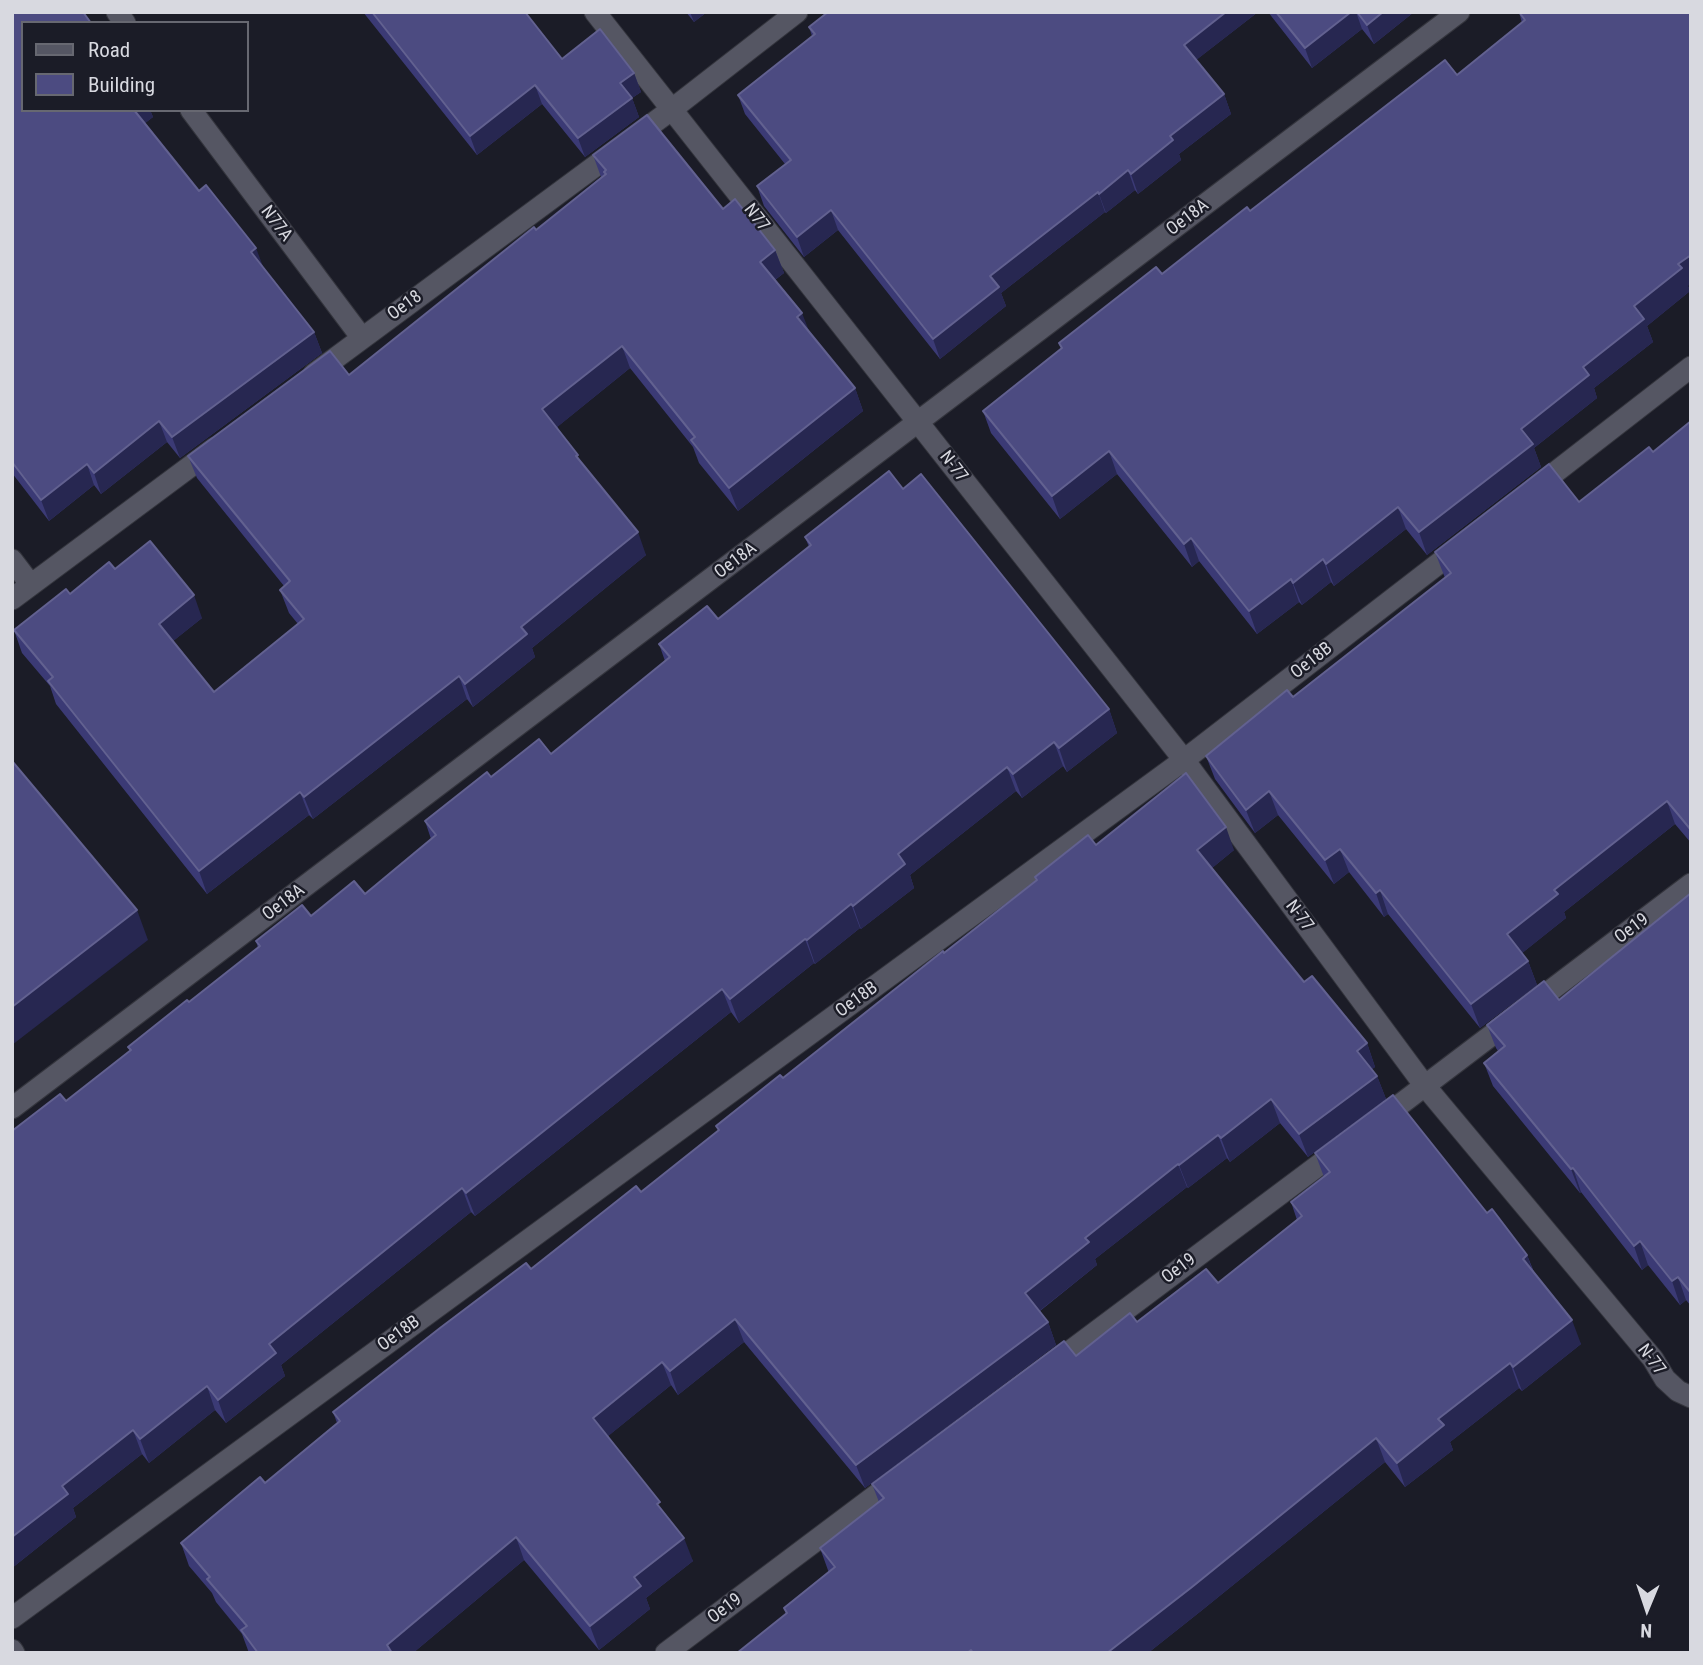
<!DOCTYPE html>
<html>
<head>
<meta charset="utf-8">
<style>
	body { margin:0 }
	#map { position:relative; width:1703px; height:1665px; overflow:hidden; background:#1b1c27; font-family:"Roboto Condensed",sans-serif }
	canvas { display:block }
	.frame { position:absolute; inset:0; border:14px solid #d8d9e0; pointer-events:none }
	.legend { position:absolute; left:21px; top:21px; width:228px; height:91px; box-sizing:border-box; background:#1b1c27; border:2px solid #676871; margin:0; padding:9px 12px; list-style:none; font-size:21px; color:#d8d9e0 }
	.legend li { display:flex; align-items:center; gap:14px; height:35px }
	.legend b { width:35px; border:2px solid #676871 }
	.north { position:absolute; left:1612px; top:1574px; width:70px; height:70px; -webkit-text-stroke:5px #1b1c27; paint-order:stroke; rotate:182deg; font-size:19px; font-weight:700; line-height:28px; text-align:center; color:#d8d9e0 }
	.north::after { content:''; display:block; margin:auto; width:24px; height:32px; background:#d8d9e0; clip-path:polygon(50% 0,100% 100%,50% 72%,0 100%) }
</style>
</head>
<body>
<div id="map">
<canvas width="1703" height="1665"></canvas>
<div class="frame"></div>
<ul class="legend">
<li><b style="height:9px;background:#555663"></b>Road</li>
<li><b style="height:19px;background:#4c4b81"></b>Building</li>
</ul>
<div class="north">N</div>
</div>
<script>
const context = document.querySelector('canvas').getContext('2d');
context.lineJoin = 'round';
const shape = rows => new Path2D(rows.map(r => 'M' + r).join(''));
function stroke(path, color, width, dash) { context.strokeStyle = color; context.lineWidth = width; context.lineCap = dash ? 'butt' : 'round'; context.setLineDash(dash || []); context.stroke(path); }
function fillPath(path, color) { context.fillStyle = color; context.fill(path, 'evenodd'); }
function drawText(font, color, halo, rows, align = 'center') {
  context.font = font + ' "Roboto Condensed",sans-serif'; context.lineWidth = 5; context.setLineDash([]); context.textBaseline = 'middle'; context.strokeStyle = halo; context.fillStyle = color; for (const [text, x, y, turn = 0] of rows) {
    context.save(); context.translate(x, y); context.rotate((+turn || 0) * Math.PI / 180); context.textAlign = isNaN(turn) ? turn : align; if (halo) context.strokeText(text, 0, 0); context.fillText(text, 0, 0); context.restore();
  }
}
const minor = shape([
	[117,12,125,23],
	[595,12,1184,760,1425,1086,1653,1359,1665,1379,1678,1391,1691,1397],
	[191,110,362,338],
	[314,374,671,110,797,12],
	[1535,488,1691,367],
	[12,560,31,585],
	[12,599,215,448],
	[12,1108,1459,12],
	[1377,1122,1691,884],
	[1049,1367,1343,1147],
	[12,1618,1184,760,1460,547],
	[12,1650,14,1653],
	[666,1653,899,1478]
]);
stroke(minor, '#34353d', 23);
stroke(minor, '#555663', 21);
fillPath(shape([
	[12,12,23,110,150,110,153,117,145,123,199,191,264,269,314,332,322,353,180,458,167,442,101,494,94,485,49,521,12,473],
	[363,12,525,12,562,59,634,73,641,92,632,98,639,117,585,157,542,104,477,155],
	[686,12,707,12,694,22],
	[828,12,1258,12,1196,60,1224,94,1231,114,1179,154,1181,160,1138,194,1135,190,1106,213,1105,212,1001,293,1006,306,940,359,838,230,804,257,764,206,757,186,785,164,745,114,738,95,812,36,809,27],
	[1268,12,1414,12,1374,44,1362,29,1312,68],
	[1519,12,1691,12,1688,286,1690,291,1647,326,1653,342,1594,388,1597,398,1534,448,1541,467,1427,555,1406,529,1334,586,1331,582,1302,605,1299,602,1257,634,1199,561,1192,567,1117,474,1060,519,991,433,983,411,1061,349,1059,343,1162,274,1250,211,1457,75,1522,23],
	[593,155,723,209,775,250,784,273,775,280,809,331,855,388,863,411,738,511,699,463,693,447,630,368,557,427,646,555,532,648,535,657,473,707,467,699,313,819,309,815,207,894,56,704,50,686,22,653,14,630,70,594,115,569,202,618,173,641,214,692,298,624,289,613,280,590,284,586,197,478,188,456,349,375,536,230,601,177],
	[1691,421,1691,843,1675,824,1564,912,1566,918,1522,953,1528,961,1537,985,1480,1028,1388,914,1384,917,1349,872,1334,884,1278,815,1255,833,1215,779,1206,756,1293,697,1445,578,1435,552,1579,502,1653,452],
	[903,489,1109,709,1117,733,1067,772,1063,766,1022,798,1016,791,910,875,914,888,861,929,860,928,815,964,814,963,739,1023,731,1012,475,1216,471,1212,281,1365,285,1376,226,1423,215,1410,149,1463,142,1454,73,1508,76,1517,12,1568,12,1131,66,1101,130,1051,128,1047,189,1002,258,948,256,941,311,916,365,894,431,839,425,821,491,777,551,754,665,661,659,644,718,619,809,547,805,537],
	[1096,845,1234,850,1212,868,1304,982,1367,1043,1375,1067,1372,1069,1377,1076,1386,1099,1308,1157,1280,1123,1230,1162,1227,1158,1188,1188,1187,1187,1095,1259,1097,1265,1040,1311,1048,1322,1056,1345,865,1488,744,1342,678,1395,671,1385,608,1436,663,1512,693,1561,646,1598,650,1609,599,1650,524,1560,413,1653,249,1653,242,1634,216,1602,212,1593,189,1566,181,1543,265,1483,337,1423,333,1412,531,1269,641,1192,718,1131,716,1126,783,1078,944,953,1036,880,1035,877],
	[1691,893,1691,1306,1686,1300,1680,1305,1648,1265,1642,1270,1581,1192,1580,1193,1493,1086,1484,1063,1498,1051,1496,1048,1487,1025,1559,1000],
	[1315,1153,1487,1213,1527,1255,1534,1272,1581,1344,1522,1391,1519,1388,1450,1442,1453,1450,1405,1487,1385,1462,1201,1611,1148,1653,737,1653,786,1614,784,1608,829,1573,820,1548,879,1502,872,1484,1076,1356,1137,1322,1218,1283,1297,1220,1291,1202,1324,1177]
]), '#3b3a75');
fillPath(shape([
	[690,12,707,12,694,22],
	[1226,12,1258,12,1191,64,1184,45],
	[1351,12,1356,12,1362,29,1312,68,1305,48],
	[1383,12,1414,12,1374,44,1367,25],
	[634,73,641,92,632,98,639,117,585,157,578,138,620,83],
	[535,85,542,104,477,155,470,136],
	[1224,94,1231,114,1179,154,1181,160,1138,194,1131,174,1170,136],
	[133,110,150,110,153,117,139,128],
	[1128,170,1135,190,1106,213,1099,194],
	[1098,192,1105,212,1001,293,1006,306,940,359,933,339,990,276],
	[831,210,838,230,804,257,797,237],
	[256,248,264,269,251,252],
	[775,250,784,273,768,285,760,262],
	[1691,255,1691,284,1688,286,1690,291,1647,326,1653,342,1594,388,1597,398,1534,448,1541,467,1427,555,1419,532,1583,367,1634,306,1678,264],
	[802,313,811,336,797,317],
	[314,332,322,353,180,458,172,437],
	[622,346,630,368,551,432,542,409],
	[855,388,863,411,738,511,729,488],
	[159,421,167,442,101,494,94,473],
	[1109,451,1117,474,1060,519,1052,496],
	[87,464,94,485,49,521,41,500],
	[1398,507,1406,529,1334,586,1326,564],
	[638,532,646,555,532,648,535,657,473,707,465,684,521,627],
	[1191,538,1199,561,1192,567,1184,544],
	[1323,559,1331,582,1302,605,1293,583],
	[1291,579,1299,602,1257,634,1249,611],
	[194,595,202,618,167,646,159,624],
	[459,676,467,699,313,819,304,797],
	[1109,709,1117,733,1067,772,1059,748],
	[1054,742,1063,766,1022,798,1013,774],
	[1007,767,1016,791,910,875,914,888,861,929,853,906,898,854],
	[1269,791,1278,815,1255,833,1246,810],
	[300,792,309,815,207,894,199,871],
	[1667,801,1675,824,1564,912,1566,918,1516,958,1507,934,1554,890],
	[1226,827,1234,850,1206,873,1197,850],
	[1340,849,1349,872,1334,884,1325,860],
	[1380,890,1388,914,1384,917,1376,893],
	[851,904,860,928,815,964,807,940],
	[137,910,148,940,12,1045,12,1007],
	[805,939,814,963,739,1023,730,999],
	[1528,961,1537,985,1480,1028,1471,1004],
	[722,989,731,1012,475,1216,466,1193],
	[1367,1043,1375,1067,1366,1074,1357,1051],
	[1377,1076,1386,1099,1308,1157,1299,1134],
	[1271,1099,1280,1123,1230,1162,1221,1138],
	[1218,1135,1227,1158,1188,1188,1179,1165],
	[1178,1164,1187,1187,1095,1259,1097,1265,1033,1316,1025,1293,1085,1238],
	[1573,1168,1581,1192,1580,1193,1571,1169],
	[462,1188,471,1212,281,1365,285,1376,226,1423,218,1400,269,1344],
	[1640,1241,1648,1265,1642,1270,1634,1246],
	[1527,1255,1536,1280,1523,1259],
	[1678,1277,1686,1300,1680,1305,1672,1281],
	[735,1319,744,1342,678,1395,670,1371],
	[1572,1320,1581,1344,1522,1391,1513,1367],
	[1048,1322,1056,1345,865,1488,856,1465],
	[662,1362,671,1385,602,1441,593,1418],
	[1510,1363,1519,1388,1450,1442,1453,1450,1405,1487,1397,1463,1438,1419],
	[207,1386,215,1410,149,1463,140,1439],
	[133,1430,142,1454,73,1508,76,1517,12,1568,12,1537,62,1486],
	[1376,1438,1385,1462,1201,1611,1148,1653,1107,1653],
	[516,1537,524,1560,413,1653,390,1653,387,1645],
	[684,1538,693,1561,646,1598,650,1609,599,1650,590,1626,634,1577]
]), '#272751');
const building = shape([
	[12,12,83,12,91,23,23,23,23,110,134,110,199,191,206,185,256,248,251,252,314,332,172,437,159,421,94,473,87,464,41,500,12,462,12,12],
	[372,12,525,12,562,59,600,29,634,73,620,83,632,98,578,138,535,85,470,136,372,12],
	[828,12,1226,12,1184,45,1224,94,1170,136,1173,140,1131,174,1128,170,1099,194,1098,192,990,276,999,287,933,339,831,210,797,237,757,186,791,160,738,95,815,34,809,27,828,12],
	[1276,12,1351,12,1305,48,1276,12],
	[1357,12,1383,12,1367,25,1357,12],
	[1519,12,1691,12,1691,255,1678,264,1682,268,1634,306,1644,319,1583,367,1589,375,1521,429,1533,444,1419,532,1398,507,1326,564,1323,559,1293,583,1291,579,1249,611,1191,538,1184,544,1109,451,1052,496,983,411,1062,348,1059,343,1156,267,1162,274,1247,207,1250,211,1445,60,1457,75,1525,20,1519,12],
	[647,115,723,209,735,199,775,250,760,262,802,313,797,317,855,388,729,488,691,440,695,437,622,346,542,409,578,455,576,456,638,532,521,627,527,634,465,684,459,676,304,797,300,792,199,871,48,681,53,677,14,630,66,589,70,594,109,562,115,569,150,541,194,595,159,624,214,692,304,619,280,590,290,581,188,456,330,351,349,375,534,227,536,230,606,174,604,172,606,170,593,155,647,115],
	[1691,421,1691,830,1667,801,1554,890,1558,894,1507,934,1528,961,1471,1004,1380,890,1376,893,1340,849,1325,860,1269,791,1246,810,1206,756,1287,690,1293,697,1451,573,1435,552,1549,464,1579,502,1649,447,1653,452,1691,421],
	[889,471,903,489,921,474,1109,709,1059,748,1054,742,1013,774,1007,767,898,854,905,864,853,906,851,904,807,940,805,939,730,999,722,989,466,1193,462,1188,269,1344,276,1353,218,1400,207,1386,140,1439,133,1430,62,1486,68,1494,12,1537,12,1131,60,1094,66,1101,131,1050,128,1047,187,1000,189,1002,260,946,256,941,302,905,311,916,354,881,365,894,436,835,425,821,487,772,491,777,539,739,551,754,670,657,659,644,707,606,718,619,811,545,805,537,889,471],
	[12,761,137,910,12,1007,12,761],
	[1186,773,1226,827,1197,850,1304,982,1312,976,1367,1043,1357,1051,1377,1076,1299,1134,1271,1099,1221,1138,1218,1135,1179,1165,1178,1164,1085,1238,1089,1242,1025,1293,1048,1322,856,1465,735,1319,670,1371,662,1362,593,1418,660,1502,657,1504,684,1538,634,1577,641,1586,590,1626,516,1537,387,1645,392,1653,258,1653,241,1630,247,1626,207,1579,210,1577,181,1543,260,1477,265,1483,340,1421,333,1412,440,1328,526,1263,531,1269,636,1186,641,1192,719,1130,716,1126,780,1075,783,1078,943,951,944,953,1037,880,1035,877,1088,835,1096,845,1186,773],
	[1691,893,1691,1293,1678,1277,1672,1281,1640,1241,1634,1246,1573,1168,1571,1169,1484,1063,1505,1046,1487,1025,1544,981,1559,1000,1691,893],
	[1393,1095,1487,1213,1492,1209,1527,1255,1523,1259,1572,1320,1513,1367,1510,1363,1438,1419,1444,1425,1397,1463,1376,1438,1192,1587,1107,1653,973,1653,971,1650,967,1653,737,1653,787,1613,784,1608,835,1567,820,1548,884,1498,872,1484,1064,1341,1076,1356,1130,1313,1137,1322,1206,1269,1218,1283,1302,1216,1291,1202,1330,1172,1315,1153,1393,1095]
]);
fillPath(building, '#4c4b81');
stroke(building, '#626190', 2);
drawText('18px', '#d8d9e0', '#1b1c27', [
	["N77",756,218,52],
	["Oe18A",1188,218,-37],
	["N77A",276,224,53],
	["Oe18",405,306,-36],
	["N-77",953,467,52],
	["Oe18A",736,561,-37],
	["Oe18B",1312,661,-38],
	["Oe18A",284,903,-37],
	["N-77",1299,916,53],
	["Oe19",1632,929,-37],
	["Oe18B",857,1000,-36],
	["Oe19",1179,1269,-37],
	["Oe18B",399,1334,-36],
	["N-77",1651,1360,53],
	["Oe19",725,1609,-37]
]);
</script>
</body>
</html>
